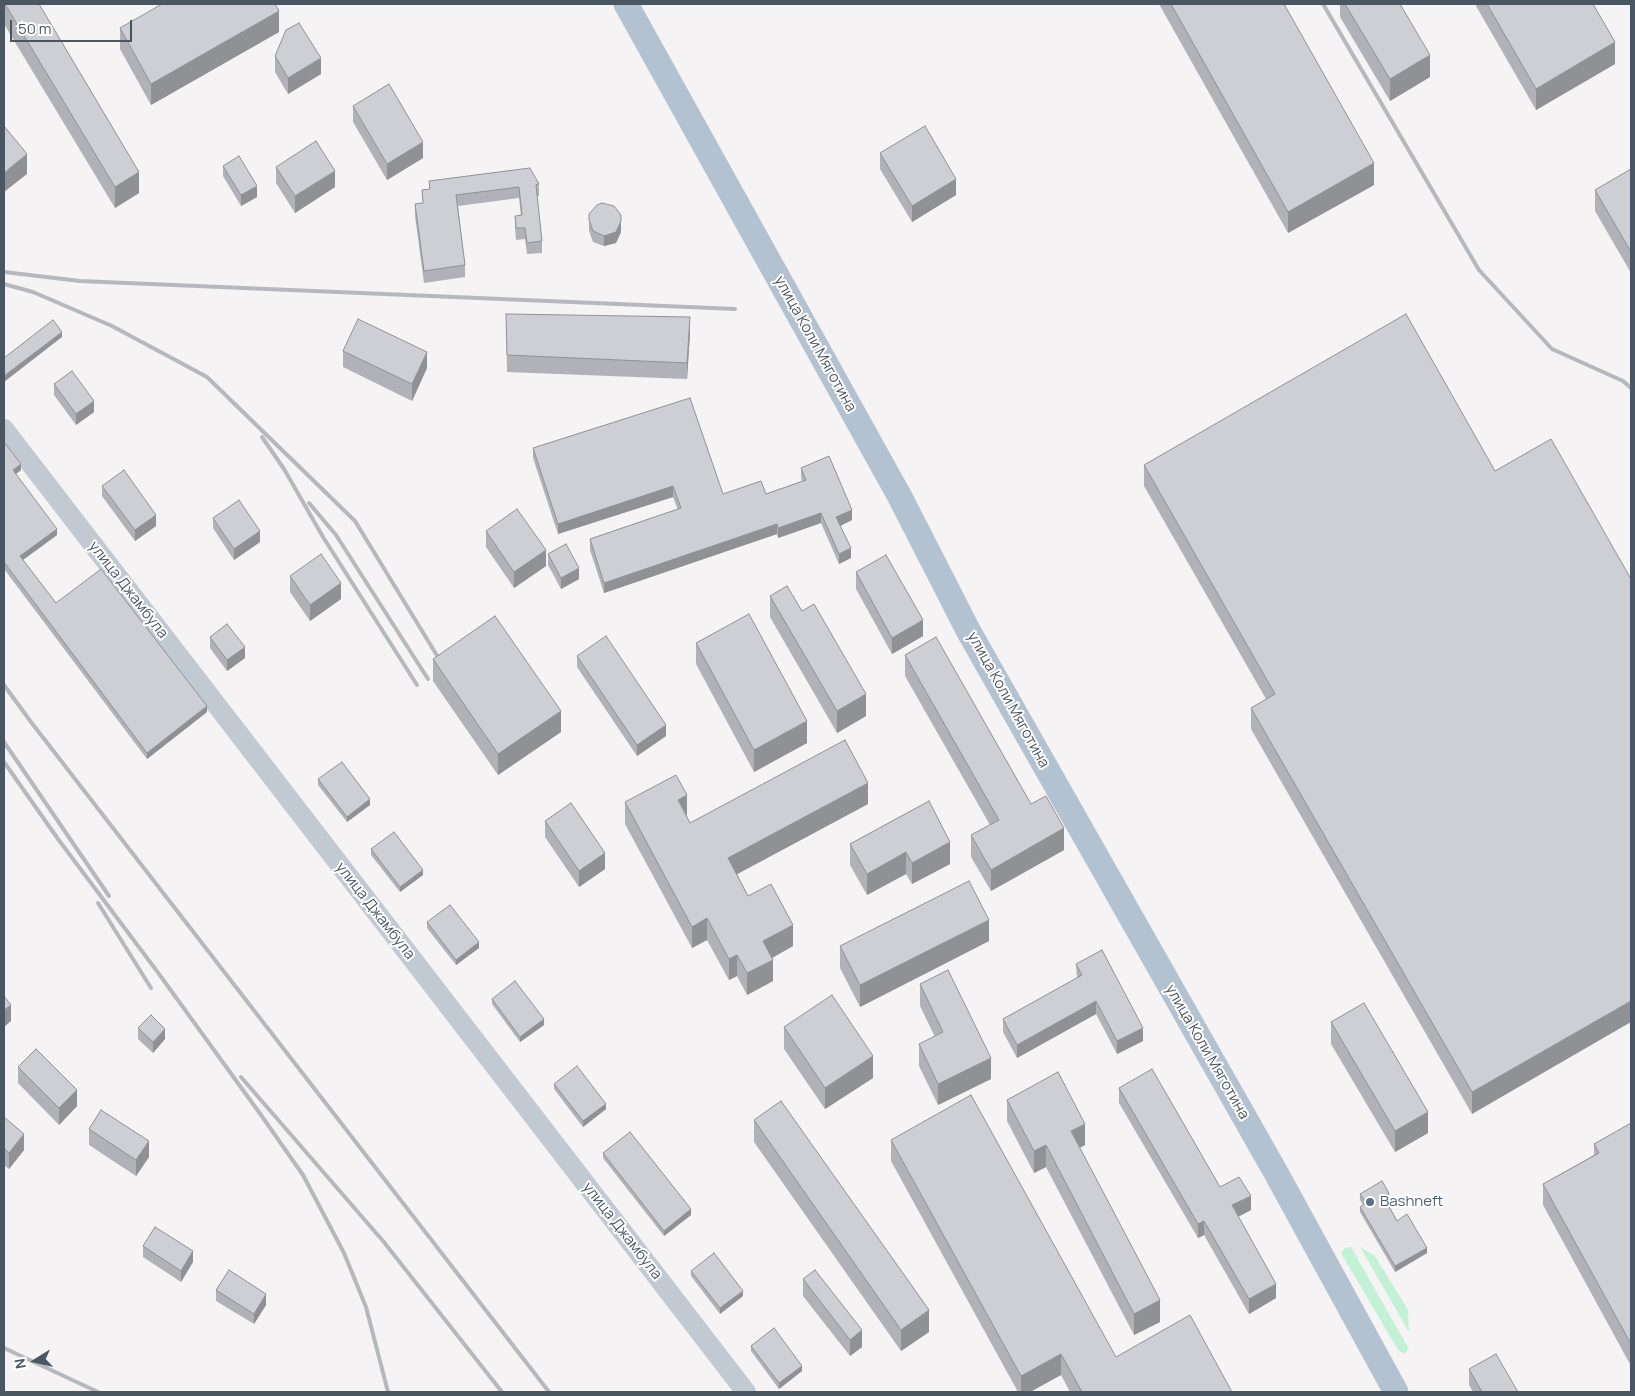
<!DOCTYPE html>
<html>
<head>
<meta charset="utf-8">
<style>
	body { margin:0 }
	#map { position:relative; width:1635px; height:1396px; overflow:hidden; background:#f5f3f3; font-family:Manrope,sans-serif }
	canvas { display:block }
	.frame { position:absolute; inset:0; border:5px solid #4a5661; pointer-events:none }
	.north { position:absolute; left:10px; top:1336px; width:50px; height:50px; -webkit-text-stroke:4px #fff; paint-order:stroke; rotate:260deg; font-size:14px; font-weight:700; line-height:20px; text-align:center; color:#4a5661 }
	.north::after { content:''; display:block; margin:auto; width:18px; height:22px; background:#4a5661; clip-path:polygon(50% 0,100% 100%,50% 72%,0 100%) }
	.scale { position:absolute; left:10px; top:20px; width:122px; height:22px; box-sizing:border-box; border:2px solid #4a5661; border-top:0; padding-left:6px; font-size:15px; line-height:18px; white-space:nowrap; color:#4a5661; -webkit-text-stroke:4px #fff; paint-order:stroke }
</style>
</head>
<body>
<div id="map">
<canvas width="1635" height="1396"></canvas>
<div class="frame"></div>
<div class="north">N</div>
<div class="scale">50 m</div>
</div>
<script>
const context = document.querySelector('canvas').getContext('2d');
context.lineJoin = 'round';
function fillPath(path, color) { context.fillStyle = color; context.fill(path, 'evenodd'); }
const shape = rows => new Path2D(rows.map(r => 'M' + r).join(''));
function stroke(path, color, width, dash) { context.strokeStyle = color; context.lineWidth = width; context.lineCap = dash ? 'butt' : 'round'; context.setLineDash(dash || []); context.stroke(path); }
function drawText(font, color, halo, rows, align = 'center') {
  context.font = font + ' Manrope,sans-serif'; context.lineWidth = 4; context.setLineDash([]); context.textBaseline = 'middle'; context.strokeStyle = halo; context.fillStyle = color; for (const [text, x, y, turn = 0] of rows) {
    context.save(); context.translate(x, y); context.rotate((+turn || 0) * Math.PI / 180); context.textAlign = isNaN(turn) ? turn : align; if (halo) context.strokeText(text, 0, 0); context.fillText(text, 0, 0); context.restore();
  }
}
fillPath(shape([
	[1351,1247,1409,1349,1404,1354,1398,1350,1341,1253,1345,1248],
	[1360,1247,1375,1256,1408,1310,1409,1332]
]), '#c3f1d5');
stroke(shape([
	[4,429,746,1392]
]), '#c1cad2', 20);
stroke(shape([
	[626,4,900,497,969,632,1275,1171,1396,1392]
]), '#b3c2d1', 25);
stroke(shape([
	[1323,4,1479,270,1552,349,1623,381,1631,388],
	[4,272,80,281,735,309],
	[4,284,33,292,112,326,207,377,355,521,444,667],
	[262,437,284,469,323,537,417,685],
	[309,503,336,535,428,679],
	[4,685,31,722,549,1392],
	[4,742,109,896],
	[4,762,58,839,159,974,261,1115,303,1175,344,1253,366,1307,388,1392],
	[98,903,151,988],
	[241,1077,383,1241,502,1392],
	[4,1348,98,1392]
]), '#b5b8bd', 4);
fillPath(shape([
	[4,4,39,4,139,193,115,208,4,24],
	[1159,4,1284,4,1374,185,1288,233],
	[1340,4,1400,4,1430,77,1390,101,1340,17],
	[1476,4,1593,4,1615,64,1536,110,1476,6],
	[120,28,279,32,151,105,120,49],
	[275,56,321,74,288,94,275,72],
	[353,106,423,158,387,180,353,122],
	[880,153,956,195,912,222,880,169],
	[223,166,257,197,241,206,223,176],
	[276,167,335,187,295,213,276,183],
	[1631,169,1631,273,1595,211,1595,190],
	[429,181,539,184,539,196,537,196,542,241,542,253,527,254,525,239,516,240,515,228,515,216,521,216,519,198,458,206,465,265,465,277,424,283,415,216,415,204,423,204,422,190,429,189],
	[589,220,621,232,616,243,604,246,593,242,589,231],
	[506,314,690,333,687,379,507,372],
	[343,351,427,368,412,401,343,367],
	[54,384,94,412,76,425,54,395],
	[4,442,21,470,16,474,57,535,23,560,56,603,207,712,147,759,4,569],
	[533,448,723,494,766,494,802,481,801,478,801,468,852,520,840,526,851,558,839,564,821,523,778,538,777,534,604,593,590,550,590,539,678,510,673,497,558,534,533,458],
	[1144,465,1495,471,1472,1114,1251,729,1251,708,1266,699,1144,486],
	[102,486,156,526,135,541,102,496],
	[213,518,260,542,234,560,213,528],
	[486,531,546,566,514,588,486,547],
	[548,554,579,579,561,589,548,565],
	[856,572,923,636,892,654,856,589],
	[290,576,341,599,310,621,290,592],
	[770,596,802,611,866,716,837,733,770,617],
	[210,637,245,658,227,671,210,648],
	[696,643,807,743,754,772,696,664],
	[905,655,1031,804,1064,850,991,891,971,857,971,835,990,825,905,676],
	[577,656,666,736,637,756,577,667],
	[433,659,561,732,498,775,433,681],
	[318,779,370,805,347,822,318,785],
	[929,801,950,864,912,884,906,874,867,895,850,865,850,844],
	[625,802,687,816,690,823,868,804,737,874,748,896,793,946,772,958,773,981,747,995,737,976,729,980,707,940,692,948,625,824],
	[545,821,605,869,579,887,545,837],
	[371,849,423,875,400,892,371,855],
	[427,922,479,948,456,965,427,928],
	[989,941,860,1007,840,968,840,946],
	[1076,964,1143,1041,1117,1054,1096,1014,1017,1058,1003,1032,1003,1019,1077,978],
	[920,984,991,1079,938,1105,919,1066,919,1044,935,1037,920,1006],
	[492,999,544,1025,520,1042,492,1004],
	[1331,1022,1428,1133,1395,1152,1331,1044],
	[784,1027,873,1078,825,1109,784,1049],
	[138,1028,165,1039,153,1053,138,1039],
	[18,1067,77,1106,59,1125,18,1083],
	[554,1084,606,1109,583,1127,554,1089],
	[1119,1088,1220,1187,1251,1210,1238,1217,1276,1298,1249,1314,1204,1235,1198,1238,1119,1103],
	[1007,1100,1085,1145,1080,1148,1160,1322,1134,1335,1046,1167,1034,1173,1007,1121],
	[4,1117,24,1150,9,1169,4,1165],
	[754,1120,929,1332,901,1351,754,1142],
	[1631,1123,1631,1366,1543,1205,1543,1184,1594,1155,1594,1144],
	[89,1129,149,1157,136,1176,89,1145],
	[891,1140,1116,1357,1232,1392,1070,1392,1061,1375,1030,1392,1018,1392,891,1161],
	[603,1153,691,1215,664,1236,603,1158],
	[1360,1194,1389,1198,1386,1200,1397,1221,1427,1253,1395,1272,1360,1212,1360,1207,1363,1205,1360,1200],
	[143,1246,193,1262,181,1282,143,1257],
	[691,1271,743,1296,720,1314,691,1276],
	[803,1279,862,1347,850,1356,803,1296],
	[216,1290,266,1305,254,1324,216,1301],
	[751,1346,802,1371,779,1389,751,1351],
	[1469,1369,1518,1392,1473,1392,1469,1385]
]), '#b0b2b7');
fillPath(shape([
	[279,11,279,32,151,105,151,84],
	[1615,42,1615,64,1536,110,1536,89],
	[1430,55,1430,77,1390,101,1390,79],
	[321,58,321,74,288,94,288,78],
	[423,142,423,158,387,180,387,164],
	[27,154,27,174,4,192,4,173],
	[1374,163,1374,185,1288,233,1288,212],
	[335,171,335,187,295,213,295,196],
	[139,172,139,193,115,208,115,187],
	[956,179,956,195,912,222,912,206],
	[257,186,257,197,241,206,241,195],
	[621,221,621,232,616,243,604,246,604,236],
	[690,317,690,333,687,379,687,363],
	[62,332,62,337,4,382,4,376],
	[427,352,427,368,412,401,412,384],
	[94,401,94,412,76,425,76,414],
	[21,464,21,470,13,476,13,470],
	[673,486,673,497,558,534,558,524],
	[852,510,852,520,836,528,836,517],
	[821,513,821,523,778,538,778,528],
	[156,515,156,526,135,541,135,530],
	[777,524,777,534,604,593,604,583],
	[57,529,57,535,20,562,20,556],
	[260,531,260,542,234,560,234,549],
	[851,548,851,558,839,564,839,554],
	[546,550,546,566,514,588,514,572],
	[579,568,579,579,561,589,561,578],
	[341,583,341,599,310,621,310,605],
	[923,620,923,636,892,654,892,638],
	[245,647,245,658,227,671,227,660],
	[866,694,866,716,837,733,837,711],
	[207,706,207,712,147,759,147,753],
	[561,711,561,732,498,775,498,754],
	[807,721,807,743,754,772,754,750],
	[666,725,666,736,637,756,637,745],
	[868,783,868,804,728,879,728,858],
	[687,795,687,816,678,800],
	[370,799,370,805,347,822,347,817],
	[1064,828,1064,850,991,891,991,870],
	[950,842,950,864,912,884,912,863],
	[906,852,906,874,867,895,867,874],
	[605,853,605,869,579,887,579,871],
	[423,870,423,875,400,892,400,887],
	[707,918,707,940,692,948,692,927],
	[989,920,989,941,860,1007,860,985],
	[793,925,793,946,763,963,763,941],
	[479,942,479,948,456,965,456,960],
	[737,955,737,976,729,980,729,959],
	[773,960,773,981,747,995,747,973],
	[1096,1001,1096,1014,1017,1058,1017,1045],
	[1631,1001,1631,1022,1472,1114,1472,1092],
	[11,1005,11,1021,4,1027,4,1010],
	[544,1019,544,1025,520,1042,520,1037],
	[1143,1028,1143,1041,1117,1054,1117,1041],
	[165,1029,165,1039,153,1053,153,1042],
	[873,1056,873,1078,825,1109,825,1088],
	[991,1058,991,1079,938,1105,938,1084],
	[77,1090,77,1106,59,1125,59,1108],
	[606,1104,606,1109,583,1127,583,1121],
	[1428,1112,1428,1133,1395,1152,1395,1131],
	[1085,1124,1085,1145,1071,1152,1071,1131],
	[24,1134,24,1150,9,1169,9,1153],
	[149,1141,149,1157,136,1176,136,1160],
	[1046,1145,1046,1167,1034,1173,1034,1151],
	[1389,1193,1389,1198,1383,1202,1383,1196],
	[1251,1196,1251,1210,1232,1220,1232,1205],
	[691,1209,691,1215,664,1236,664,1231],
	[1204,1221,1204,1235,1198,1238,1198,1224],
	[1427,1248,1427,1253,1395,1272,1395,1266],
	[193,1251,193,1262,181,1282,181,1271],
	[1276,1284,1276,1298,1249,1314,1249,1299],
	[743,1291,743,1296,720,1314,720,1308],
	[266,1294,266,1305,254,1324,254,1314],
	[1160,1300,1160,1322,1134,1335,1134,1314],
	[929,1310,929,1332,901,1351,901,1330],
	[862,1330,862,1347,850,1356,850,1340],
	[1061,1354,1061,1375,1030,1392,1021,1392,1021,1376],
	[802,1366,802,1371,779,1389,779,1383]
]), '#909195');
const building = shape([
	[5,4,39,4,139,172,115,187,5,4],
	[162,4,275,4,279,11,151,84,120,28,162,4],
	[1171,4,1284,4,1374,163,1288,212,1171,4],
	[1345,4,1400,4,1430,55,1390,79,1345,4],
	[1487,4,1593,4,1615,42,1536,89,1487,4],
	[299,23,321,58,288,78,275,56,286,30,299,23],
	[389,84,423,142,387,164,353,106,389,84],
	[4,126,27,154,4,173,4,126],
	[925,126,956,179,912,206,880,153,925,126],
	[316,141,335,171,295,196,276,167,316,141],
	[239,156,257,186,241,195,223,166,239,156],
	[530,168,539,184,536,185,542,241,527,243,525,228,516,228,515,216,522,215,519,187,456,195,465,265,424,271,415,204,423,203,422,190,430,189,429,181,530,168],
	[1631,169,1631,252,1595,190,1631,169],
	[602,203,614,206,621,215,621,221,616,232,604,236,593,231,589,220,589,214,597,205,602,203],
	[506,314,690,317,687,363,507,355,506,314],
	[1406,314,1495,471,1551,439,1631,579,1631,1001,1472,1092,1251,708,1275,694,1144,465,1406,314],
	[358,319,427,352,412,384,343,351,358,319],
	[53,320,62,332,4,376,4,358,53,320],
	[72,371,94,401,76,414,54,384,72,371],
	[690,398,723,494,761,481,766,494,806,480,801,468,829,456,852,510,836,517,851,548,839,554,821,513,778,528,777,524,604,583,590,539,681,508,673,486,558,524,533,448,690,398],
	[4,442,21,464,13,470,57,529,20,556,56,603,101,569,207,706,147,753,4,562,4,442],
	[124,470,156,515,135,530,102,486,124,470],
	[239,500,260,531,234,549,213,518,239,500],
	[517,509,546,550,514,572,486,531,517,509],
	[566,544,579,568,561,578,548,554,566,544],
	[321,554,341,583,310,605,290,576,321,554],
	[886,555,923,620,892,638,856,572,886,555],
	[787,586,802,611,814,604,866,694,837,711,770,596,787,586],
	[749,614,807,721,754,750,696,643,749,614],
	[495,616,561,711,498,754,433,659,495,616],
	[227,624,245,647,227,660,210,637,227,624],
	[606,636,666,725,637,745,577,656,606,636],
	[936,637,1031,804,1046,796,1064,828,991,870,971,835,999,820,905,655,936,637],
	[845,740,868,783,728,858,748,896,771,884,793,925,763,941,773,960,747,973,737,955,729,959,707,918,692,927,625,802,676,775,687,795,678,800,690,823,845,740],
	[342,762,370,799,347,817,318,779,342,762],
	[929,801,950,842,912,863,906,852,867,874,850,844,929,801],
	[571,803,605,853,579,871,545,821,571,803],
	[394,832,423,870,400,887,371,849,394,832],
	[969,881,989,920,860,985,840,946,969,881],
	[450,905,479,942,456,960,427,922,450,905],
	[1102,950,1143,1028,1117,1041,1096,1001,1017,1045,1003,1019,1082,975,1076,964,1102,950],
	[948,970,991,1058,938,1084,919,1044,943,1032,920,984,948,970],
	[515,981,544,1019,520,1037,492,999,515,981],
	[832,995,873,1056,825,1088,784,1027,832,995],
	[4,996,11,1005,4,1010,4,996],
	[1364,1003,1428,1112,1395,1131,1331,1022,1364,1003],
	[151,1015,165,1029,153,1042,138,1028,151,1015],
	[36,1049,77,1090,59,1108,18,1067,36,1049],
	[577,1066,606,1104,583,1121,554,1084,577,1066],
	[1152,1069,1220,1187,1239,1177,1251,1196,1232,1205,1276,1284,1249,1299,1204,1221,1198,1224,1119,1088,1152,1069],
	[1058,1072,1085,1124,1071,1131,1160,1300,1134,1314,1046,1145,1034,1151,1007,1100,1058,1072],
	[971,1095,1116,1357,1190,1315,1232,1392,1082,1392,1061,1354,1021,1376,891,1140,971,1095],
	[781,1101,929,1310,901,1330,754,1120,781,1101],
	[101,1110,149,1141,136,1160,89,1129,101,1110],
	[4,1117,24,1134,9,1153,4,1148,4,1117],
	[1631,1123,1631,1344,1543,1184,1599,1153,1594,1144,1631,1123],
	[630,1132,691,1209,664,1231,603,1153,630,1132],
	[1382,1181,1389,1193,1383,1196,1397,1221,1407,1214,1427,1248,1395,1266,1360,1207,1366,1203,1360,1194,1382,1181],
	[155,1227,193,1251,181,1271,143,1246,155,1227],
	[714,1253,743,1291,720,1308,691,1271,714,1253],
	[229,1270,266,1294,254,1314,216,1290,229,1270],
	[815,1270,862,1330,850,1340,803,1279,815,1270],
	[774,1328,802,1366,779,1383,751,1346,774,1328],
	[1496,1354,1518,1392,1482,1392,1469,1369,1496,1354]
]);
fillPath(building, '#cdcfd5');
stroke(building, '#909195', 1);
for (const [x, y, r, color] of [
	[1370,1202,5,"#5c6f8a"]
]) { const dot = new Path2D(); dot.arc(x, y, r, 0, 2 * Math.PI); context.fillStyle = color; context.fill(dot); stroke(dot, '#fff', 2); }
drawText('15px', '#4a5661', '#fff', [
	["улица Коли Мяготина",815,344,61],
	["улица Джамбула",128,590,52],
	["улица Коли Мяготина",1008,700,61],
	["улица Джамбула",375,911,52],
	["улица Коли Мяготина",1207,1052,60],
	["улица Джамбула",622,1231,52]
]);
drawText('15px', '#4e5e75', '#fff', [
	["Bashneft",1380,1202]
], 'left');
</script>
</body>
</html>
